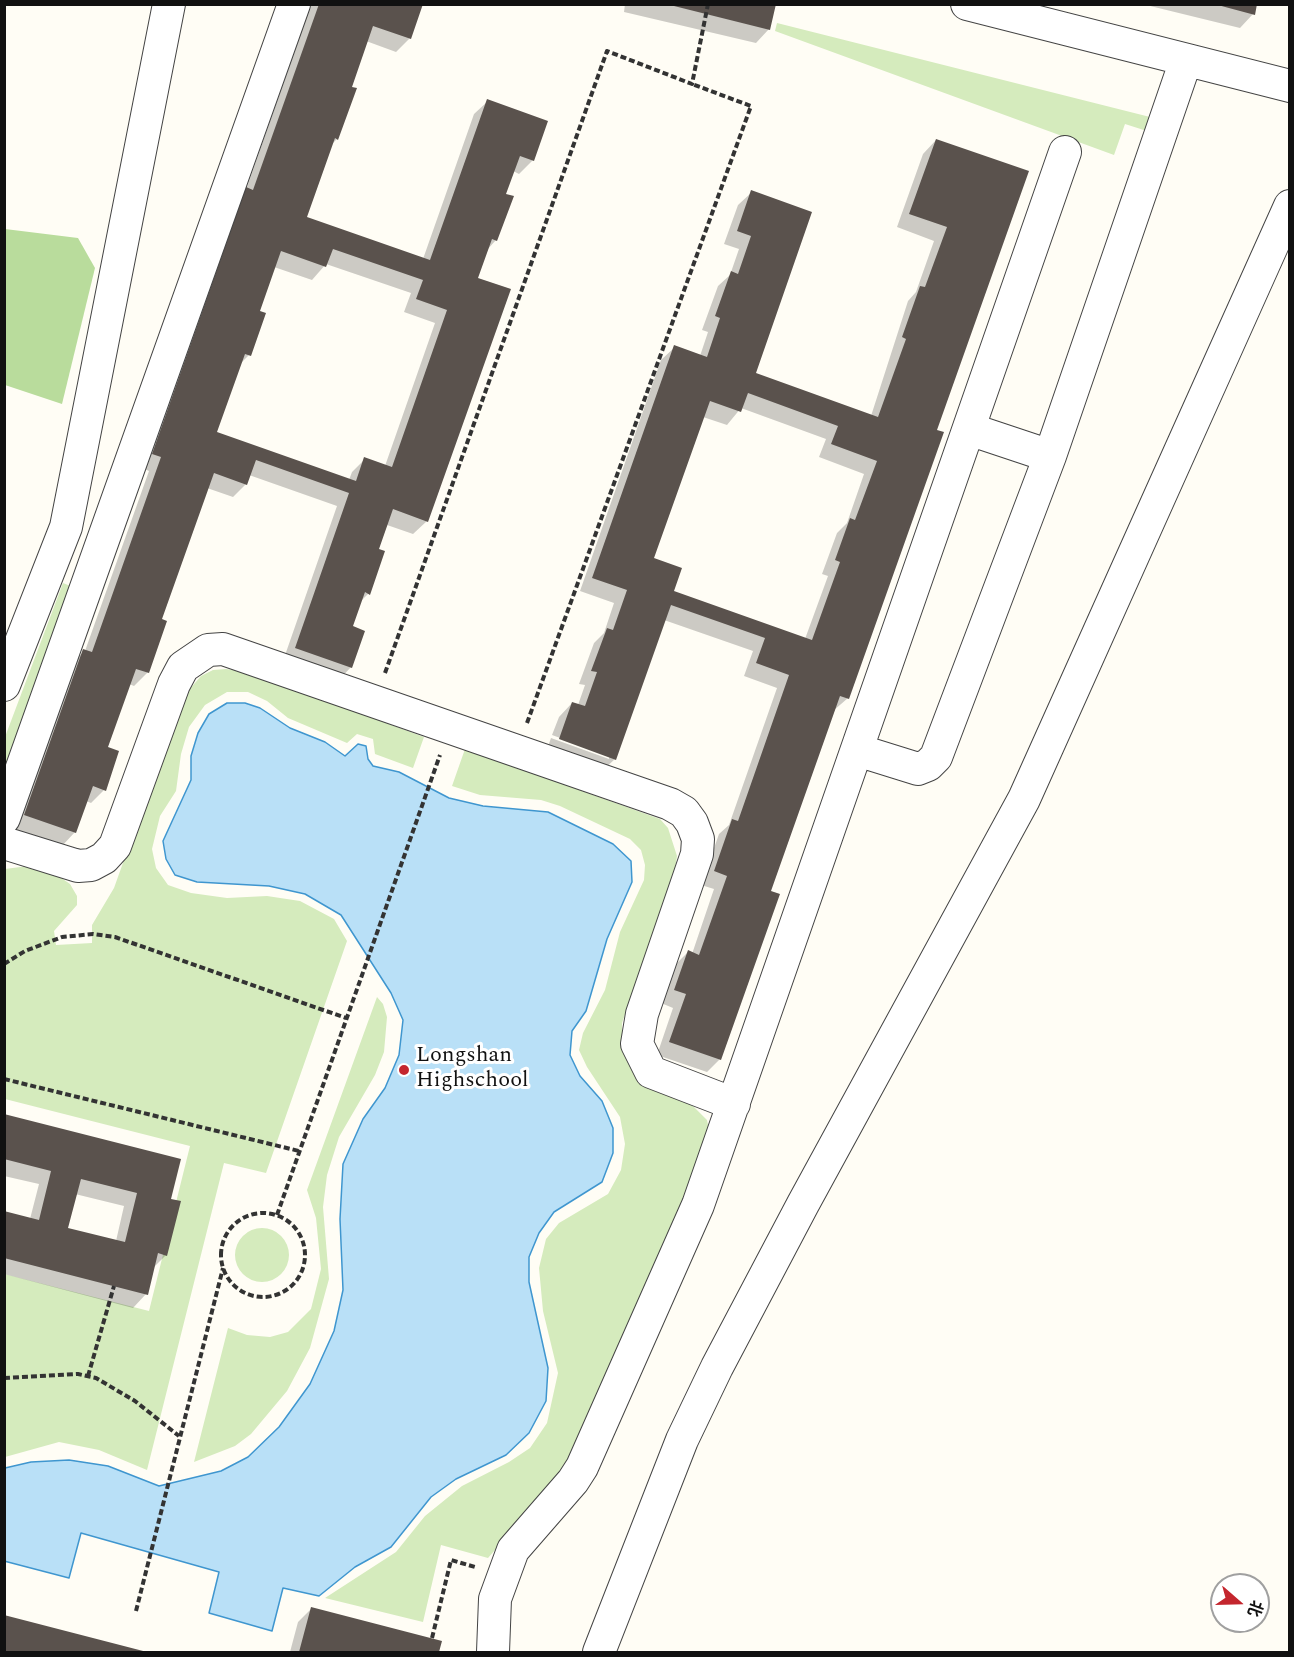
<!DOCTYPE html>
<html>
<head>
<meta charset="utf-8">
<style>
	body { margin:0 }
	#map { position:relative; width:1294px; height:1657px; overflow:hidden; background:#fffdf5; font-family:Spectral,"Noto Sans SC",serif }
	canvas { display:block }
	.frame { position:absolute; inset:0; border:6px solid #111; pointer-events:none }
	.north { position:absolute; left:1210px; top:1573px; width:60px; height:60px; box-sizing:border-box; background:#fff; border:2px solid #a0a0a0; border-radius:50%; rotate:110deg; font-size:16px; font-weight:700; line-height:24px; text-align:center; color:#111 }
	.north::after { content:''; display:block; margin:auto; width:21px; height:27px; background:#c4262e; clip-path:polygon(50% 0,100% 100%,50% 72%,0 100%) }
</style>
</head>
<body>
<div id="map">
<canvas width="1294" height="1657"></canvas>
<div class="frame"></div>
<div class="north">北</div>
</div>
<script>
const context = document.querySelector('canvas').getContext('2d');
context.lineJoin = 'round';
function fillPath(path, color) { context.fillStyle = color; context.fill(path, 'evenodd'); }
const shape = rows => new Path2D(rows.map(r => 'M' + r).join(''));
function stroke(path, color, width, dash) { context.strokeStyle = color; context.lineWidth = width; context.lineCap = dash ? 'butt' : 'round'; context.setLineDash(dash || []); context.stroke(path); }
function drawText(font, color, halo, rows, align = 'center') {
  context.font = font + ' Spectral,serif'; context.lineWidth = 6; context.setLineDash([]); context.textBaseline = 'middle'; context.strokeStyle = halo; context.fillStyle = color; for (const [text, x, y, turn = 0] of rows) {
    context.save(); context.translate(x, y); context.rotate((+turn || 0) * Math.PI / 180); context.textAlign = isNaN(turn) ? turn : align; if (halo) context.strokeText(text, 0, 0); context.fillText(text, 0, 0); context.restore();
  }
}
fillPath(shape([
	[777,23,1154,118,1150,132,1125,124,1114,155,775,31],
	[63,583,73,587,5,768,5,737],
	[226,669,248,672,424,737,413,768,375,754,373,739,357,734,347,743,288,718,267,701,248,692,227,692,205,705,189,727,181,754,176,791,160,816,152,849,156,868,168,885,191,893,227,898,267,896,300,901,334,919,347,941,266,1173,224,1163,147,1470,99,1450,59,1442,5,1457,4,1274,149,1311,190,1146,5,1099,5,869,28,866,57,875,70,884,77,896,77,905,54,931,56,945,92,943,92,925,114,888,182,698,201,676,213,670],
	[465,749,660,819,668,828,677,856,675,870,622,1023,622,1048,640,1082,655,1091,692,1105,707,1120,709,1130,667,1247,563,1472,488,1558,441,1545,423,1622,325,1598,396,1552,425,1516,462,1486,509,1462,530,1448,547,1423,558,1373,543,1311,539,1268,546,1239,559,1223,608,1194,621,1170,625,1144,620,1117,587,1067,579,1050,583,1033,605,990,620,932,644,880,645,865,641,850,630,839,560,806,541,800,480,795,452,786],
	[377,997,383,1004,387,1017,384,1052,375,1075,339,1137,327,1175,323,1207,329,1279,310,1348,287,1391,251,1434,235,1446,194,1462,228,1328,247,1335,270,1337,288,1332,311,1309,321,1269,316,1218,307,1190],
	'235 1255a27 27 0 1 1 54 0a27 27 0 1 1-54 0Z'
]), '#d5ebbd');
fillPath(shape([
	[5,229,78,238,95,268,62,404,5,385]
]), '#b9dc9c');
const water = shape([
	[227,703,245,703,260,708,290,728,325,742,345,756,358,744,366,746,368,759,373,766,399,772,449,798,483,806,548,812,613,844,631,861,632,882,607,939,586,1011,572,1031,570,1055,580,1076,602,1101,613,1128,613,1153,602,1182,554,1212,539,1233,529,1257,529,1282,548,1368,546,1401,529,1433,506,1455,456,1479,431,1497,391,1547,355,1567,319,1596,283,1588,272,1631,209,1613,219,1572,81,1533,69,1578,4,1561,5,1468,31,1462,69,1460,108,1466,159,1486,221,1471,248,1457,279,1427,310,1384,334,1331,343,1290,340,1219,343,1164,363,1119,385,1088,399,1055,403,1020,391,993,341,915,305,894,269,886,197,882,175,875,166,859,163,841,191,780,191,756,198,733,209,714,227,703]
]);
fillPath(water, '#b9e0f7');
stroke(water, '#3f96cf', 1.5);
fillPath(shape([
	[311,4,422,4,410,38,396,52,366,41,350,88,337,139,331,145,305,218,423,259,474,114,488,101,533,160,519,174,513,171,504,195,496,240,487,250,476,279,427,521,413,534,387,525,378,550,383,552,368,594,360,602,351,627,351,667,338,681,283,661,337,506,249,475,246,484,233,497,207,488,160,620,148,672,134,686,129,684,106,748,104,790,91,803,86,801,75,832,62,846,12,828,70,664,85,651,149,471,140,467,233,202,246,190],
	[326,264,411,293,404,312,435,323,385,466,365,459,352,472,349,480,216,433,240,364,249,355,258,312,274,267,312,280],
	[625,4,775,4,769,29,756,43,624,12],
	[1142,4,1256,4,1253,14,1240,28],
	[936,140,1027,172,935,430,848,698,833,711,769,892,720,1059,707,1072,657,1055,673,1008,661,1003,675,965,688,952,692,954,714,889,701,885,719,834,729,825,777,688,744,676,753,651,664,620,615,759,601,772,546,752,551,738,609,759,609,756,552,735,559,717,572,703,578,705,585,685,579,684,594,643,604,633,614,603,580,591,661,360,675,347,700,356,708,332,702,330,718,286,730,275,739,249,724,244,738,205,752,192,754,374,871,416,908,301,916,292,934,241,897,227,923,154],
	[741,408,826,439,819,457,864,474,847,523,837,533,822,574,828,576,805,639,672,592,653,559,703,417,727,425],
	[4,1115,169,1200,166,1255,153,1268,146,1294,133,1308,4,1274,4,1213,30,1219,39,1184,4,1176],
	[75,1194,124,1206,116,1241,66,1229],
	[311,1609,441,1642,438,1652,290,1652,298,1622],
	[4,1617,144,1652,4,1652]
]), '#0003');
fillPath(shape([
	[319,4,423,4,411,39,373,26,352,87,357,88,338,140,335,138,307,217,430,260,487,99,548,121,534,161,520,156,506,194,514,196,497,241,492,239,478,278,511,289,428,522,393,509,379,549,385,551,370,595,365,592,353,626,365,631,352,668,295,648,349,493,256,460,247,485,214,473,162,619,167,621,149,673,136,669,108,747,119,751,106,791,93,786,76,833,24,815,83,649,92,652,161,457,152,454,246,187,253,190],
	[333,249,423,280,416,299,447,310,392,467,364,457,356,481,217,432,245,354,251,356,266,313,260,311,281,251,326,267],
	[666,4,776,4,770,30],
	[1214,4,1257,4,1255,15],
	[936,139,1029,171,937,430,944,432,849,699,840,696,771,891,780,894,721,1060,669,1042,686,994,674,990,688,950,699,955,727,876,714,871,732,819,738,821,789,675,756,663,765,638,671,605,616,760,559,739,572,702,585,706,597,672,591,671,607,628,613,630,627,590,592,578,674,345,707,357,720,318,715,316,731,271,738,274,751,236,737,231,751,190,812,212,756,373,878,417,906,339,902,337,920,286,925,287,947,227,909,214],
	[748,393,838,426,831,444,877,461,855,520,850,518,835,560,840,562,812,640,674,591,682,568,654,558,710,401,741,412],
	[4,1114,181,1159,171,1199,181,1201,167,1256,158,1253,148,1295,4,1258,4,1211,39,1220,51,1171,4,1159],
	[81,1179,137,1193,125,1242,68,1228],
	[311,1607,442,1641,439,1652,299,1652],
	[4,1615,147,1652,4,1652]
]), '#5a524d');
const minor = shape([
	[967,4,1290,86],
	[969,429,1050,456],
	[4,685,66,527,169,4],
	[857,750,918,769,928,765,936,757,1050,456,1186,60],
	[4,818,294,4],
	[4,843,78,866,91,865,104,858,115,846,174,684,183,667,208,650,223,649,670,804,684,812,692,823,698,839,697,854,642,1014,637,1044,651,1072,734,1104],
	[493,1652,495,1599,513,1550,573,1481,582,1467,698,1205,1065,152],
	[599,1652,682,1440,717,1367,803,1204,1024,799,1290,206]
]);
stroke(minor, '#444', 34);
stroke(shape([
	[385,673,607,51,692,84,708,4],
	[527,723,751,106,692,84],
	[4,964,25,951,62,937,93,934,115,937,346,1018],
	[4,1079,299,1151],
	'221 1255a42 42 0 1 1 84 0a42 42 0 1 1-84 0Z',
	[277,1215,440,755],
	[88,1376,114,1286],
	[4,1378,78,1374,96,1378,135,1401,179,1436],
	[136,1611,223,1268],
	[432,1638,451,1560,475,1567]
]), '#333', 4, [6, 3]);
stroke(minor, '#fff', 32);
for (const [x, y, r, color] of [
	[404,1070,6,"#c4262e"]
]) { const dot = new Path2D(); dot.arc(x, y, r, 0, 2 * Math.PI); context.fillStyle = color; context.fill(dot); stroke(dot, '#fff', 2); }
drawText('22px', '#111', '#fff', [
	["Longshan",416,1057],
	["Highschool",416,1082]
], 'left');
</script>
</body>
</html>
